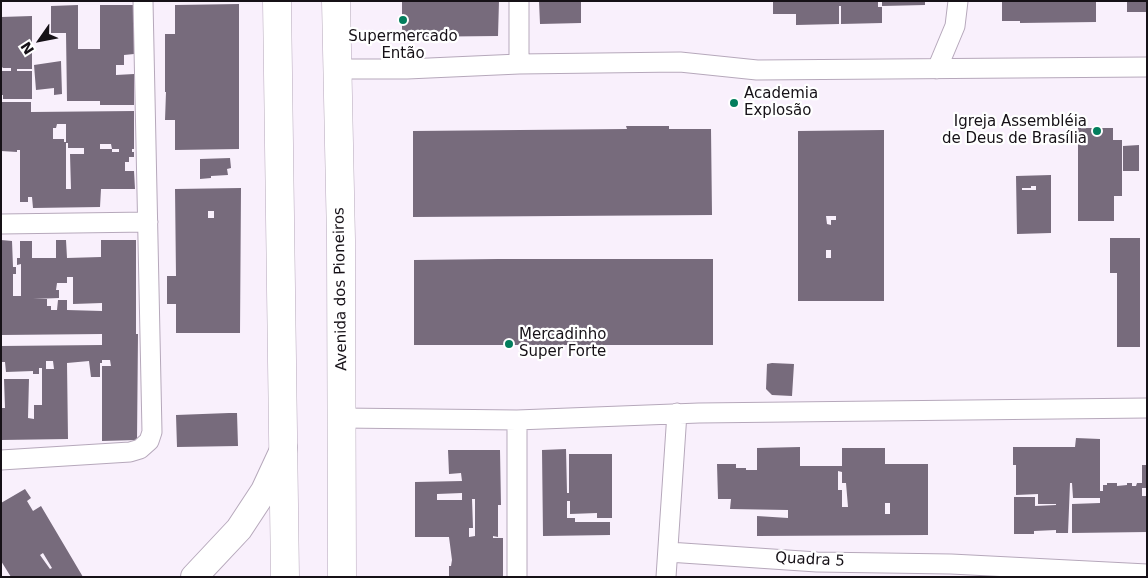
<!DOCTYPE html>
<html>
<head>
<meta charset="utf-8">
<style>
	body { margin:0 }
	#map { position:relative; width:1148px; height:578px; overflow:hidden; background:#f9f0fc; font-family:"DejaVu Sans",sans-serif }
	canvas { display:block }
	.frame { position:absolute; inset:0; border:2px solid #161117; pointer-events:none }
	.north { position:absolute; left:15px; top:15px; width:50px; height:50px; -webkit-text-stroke:4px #fff; paint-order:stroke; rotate:237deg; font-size:14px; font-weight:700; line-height:20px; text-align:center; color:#161117 }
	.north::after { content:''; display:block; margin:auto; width:18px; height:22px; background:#161117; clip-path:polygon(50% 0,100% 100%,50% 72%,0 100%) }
</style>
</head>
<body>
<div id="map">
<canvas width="1148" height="578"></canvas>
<div class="frame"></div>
<div class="north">N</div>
</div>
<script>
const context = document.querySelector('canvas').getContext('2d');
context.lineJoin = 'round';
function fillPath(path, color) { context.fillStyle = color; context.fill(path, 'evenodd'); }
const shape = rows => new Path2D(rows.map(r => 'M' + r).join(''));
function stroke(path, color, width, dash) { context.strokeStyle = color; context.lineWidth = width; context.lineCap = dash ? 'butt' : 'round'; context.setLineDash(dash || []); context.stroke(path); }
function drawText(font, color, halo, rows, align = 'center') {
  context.font = font + ' "DejaVu Sans",sans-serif'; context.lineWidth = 4.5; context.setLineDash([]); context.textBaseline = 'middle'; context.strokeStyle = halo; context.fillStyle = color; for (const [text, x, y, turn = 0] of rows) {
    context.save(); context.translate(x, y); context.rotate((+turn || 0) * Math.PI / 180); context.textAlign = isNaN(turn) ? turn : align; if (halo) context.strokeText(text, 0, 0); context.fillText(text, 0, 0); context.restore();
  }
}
fillPath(shape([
	[402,1,499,1,498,36,402,37],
	[539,1,581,1,581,23,540,24],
	[773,1,878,1,878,7,882,7,882,23,841,24,841,6,839,6,839,24,796,25,796,14,773,14],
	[882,1,925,1,925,5,882,6],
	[1002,1,1096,1,1096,22,1020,23,1020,21,1002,21],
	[1127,1,1147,1,1147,12,1127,12],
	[239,4,239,149,175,150,175,120,165,120,166,92,165,92,165,34,175,34,175,5],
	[78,5,78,49,100,49,100,5,134,5,134,54,124,55,124,65,116,65,116,75,134,74,134,105,100,105,100,101,67,101,66,33,51,33,51,6],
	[32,16,32,69,17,69,17,71,32,71,32,99,3,99,3,95,1,95,1,71,11,71,11,68,3,68,1,66,1,17],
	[61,61,62,94,54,95,54,88,36,90,34,65],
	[1,102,31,102,31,112,134,111,134,149,132,149,132,152,134,152,134,157,129,157,129,162,125,162,125,171,134,171,135,189,101,189,100,207,33,208,32,197,28,197,28,202,20,202,20,150,17,150,17,152,1,151],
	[57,124,66,124,66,142,64,142,64,139,53,139,53,128,56,128],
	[66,143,68,143,68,148,84,148,84,154,70,154,71,189,66,189],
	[100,144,111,144,112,149,119,149,119,152,112,152,112,149,100,149],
	[626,126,669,126,669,129,711,129,712,215,413,217,413,131,627,129],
	[1078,128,1113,128,1113,140,1122,140,1122,196,1114,196,1114,221,1078,221],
	[884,130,884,301,798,301,798,131],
	[826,216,836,216,836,220,831,220,831,225,827,224],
	[826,250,831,250,831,258,826,258],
	[1139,145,1139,171,1123,171,1123,146],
	[230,158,231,168,227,169,228,175,211,176,211,178,200,179,200,159],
	[1051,175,1051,233,1017,234,1016,176],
	[1031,186,1036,186,1036,190,1022,190,1022,188,1031,188],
	[241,188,240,333,176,333,176,304,167,304,167,276,176,276,175,189],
	[208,211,214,211,214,218,208,218],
	[1110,238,1140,238,1140,347,1117,347,1117,273,1110,273],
	[1,240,12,241,13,267,16,267,16,274,13,274,13,296,21,296,21,264,17,265,17,258,20,258,20,241,32,241,32,258,56,258,56,240,66,240,67,258,101,257,101,240,136,240,136,334,138,334,137,440,102,441,102,366,111,366,110,360,102,360,102,363,100,363,100,377,91,377,89,361,67,363,68,439,1,440,1,408,5,408,4,379,29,379,28,418,34,419,34,405,42,405,42,368,39,368,39,374,33,374,33,371,6,372,5,362,1,362,1,346,102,345,102,334,1,335],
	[67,277,73,277,73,304,102,303,102,311,67,310,67,300,58,300,57,310,51,310,51,306,47,306,47,299,33,299,59,298,59,290,56,290,57,283,67,283],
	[46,361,53,361,54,369,46,369],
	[498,259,713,259,713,345,414,345,414,260],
	[772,363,794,364,792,396,772,395,766,389,767,364],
	[229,413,237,413,238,446,177,447,176,415],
	[1076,438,1100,439,1100,491,1103,491,1103,485,1107,485,1107,483,1117,483,1117,486,1127,485,1127,483,1132,483,1132,486,1136,486,1137,483,1142,483,1142,465,1147,465,1147,488,1142,488,1142,496,1147,496,1147,532,1072,533,1072,504,1100,503,1100,498,1073,498,1072,483,1070,483,1068,533,1056,533,1056,530,1034,531,1034,534,1014,534,1014,497,1035,497,1035,506,1056,505,1056,504,1038,504,1038,494,1016,495,1016,465,1013,465,1013,447,1075,447],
	[800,447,800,466,842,466,842,448,885,448,885,464,928,464,928,535,757,536,757,516,788,518,788,510,730,509,731,499,718,499,717,464,736,464,736,468,746,468,746,470,757,470,757,448],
	[838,471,842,472,842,483,846,483,848,507,842,507,842,490,838,490],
	[885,503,890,503,890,514,885,514],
	[566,449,567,493,569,493,569,454,612,454,612,518,597,518,597,513,570,514,570,501,567,501,567,518,575,518,575,522,610,522,610,535,543,536,542,450],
	[448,450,500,450,501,505,498,505,498,537,493,536,493,538,503,538,503,577,449,577,449,566,451,566,452,560,449,537,415,537,415,482,462,481,461,473,449,474],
	[462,493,462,500,437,500,437,494],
	[472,499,475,499,475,536,469,537,469,528,473,528],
	[25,489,31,498,27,501,33,511,41,506,83,577,11,577,1,561,1,503],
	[43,553,52,568,50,569,40,555]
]), '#776b7c');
const street = shape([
	[519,64,519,1],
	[336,69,407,69,519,64,680,62,757,70,1147,67],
	[937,69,955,26,958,1],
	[1,224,148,222],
	[342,418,517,420,699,413,1147,408],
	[517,420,517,577],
	[1,460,130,452,140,449,149,441,152,432,143,1],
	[668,552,817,562,951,564,1147,574],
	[666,577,677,413]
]);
const secondary = shape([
	[194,577,239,529,264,491,284,448]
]);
const primary = shape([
	[277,1,285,577],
	[336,1,341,240,342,577]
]);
stroke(street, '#b6a8bb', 21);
stroke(secondary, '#b6a8bb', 28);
stroke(primary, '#b6a8bb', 29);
stroke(street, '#fff', 19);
stroke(secondary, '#fff', 26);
stroke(primary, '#fff', 28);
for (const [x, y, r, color] of [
	[403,20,5,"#037e5d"],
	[734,103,5,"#037e5d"],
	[1097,131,5,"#037e5d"],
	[509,344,5,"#037e5d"]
]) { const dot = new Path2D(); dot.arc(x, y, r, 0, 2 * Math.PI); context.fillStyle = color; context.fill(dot); stroke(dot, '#fff', 2); }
drawText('15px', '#161117', '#fff', [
	["Supermercado",403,37,"center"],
	["Então",403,54,"center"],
	["Academia",744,94],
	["Explosão",744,111],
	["Igreja Assembléia",1087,122,"right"],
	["de Deus de Brasília",1087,139,"right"],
	["Mercadinho",519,335],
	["Super Forte",519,352]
], 'left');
drawText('15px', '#161117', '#fff', [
	["Avenida dos Pioneiros",341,289,-91],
	["Quadra 5",810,560,3]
]);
</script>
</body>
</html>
